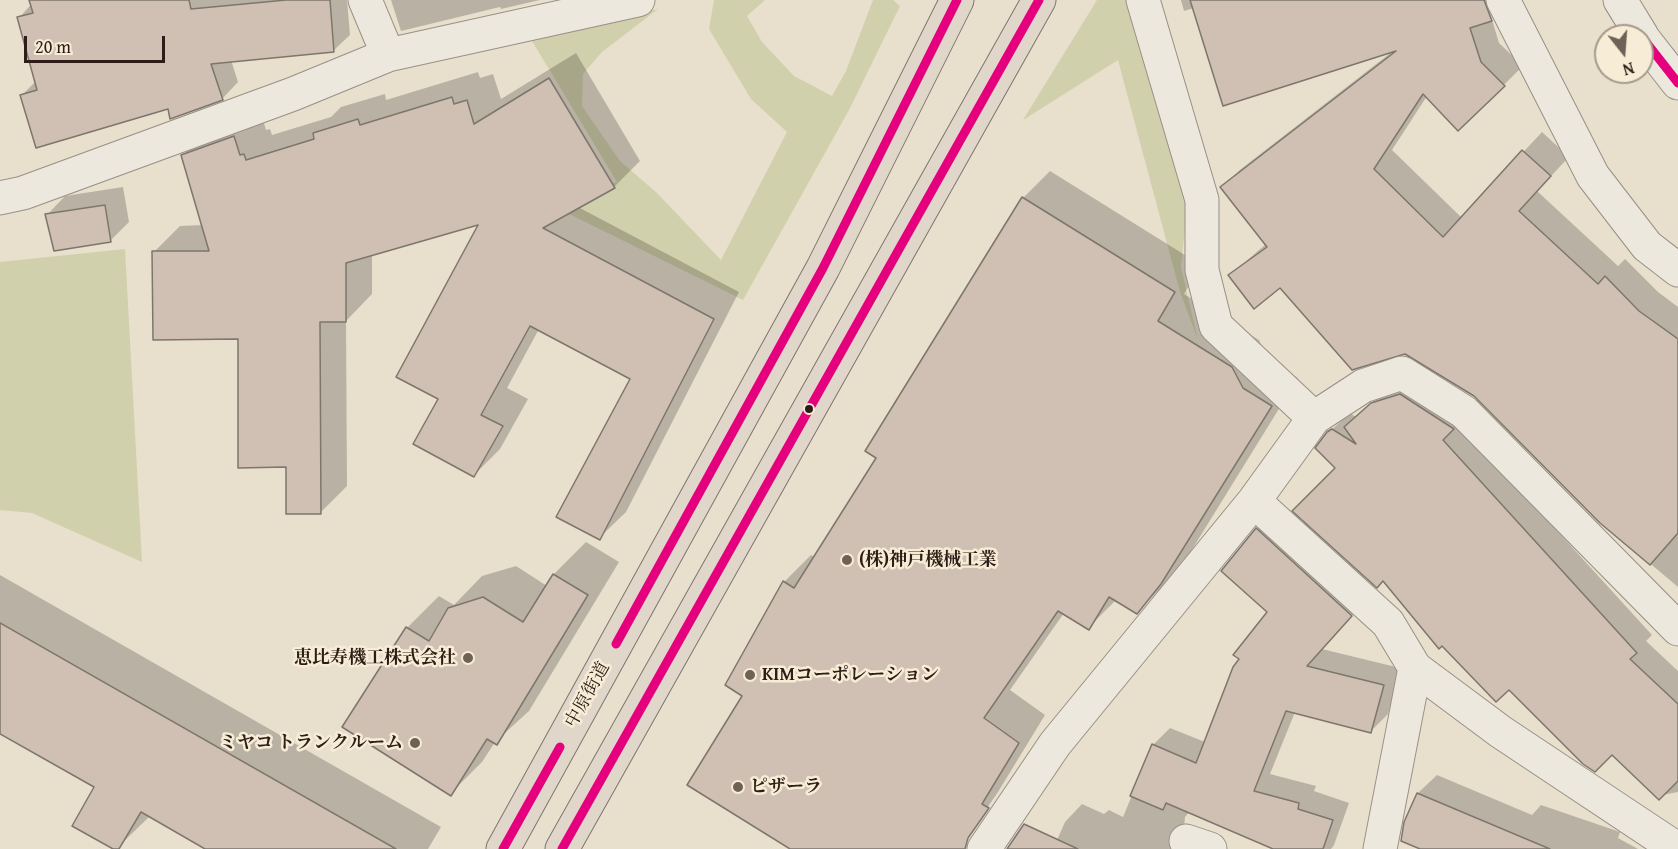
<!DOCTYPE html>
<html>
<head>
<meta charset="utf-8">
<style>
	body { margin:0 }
	#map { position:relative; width:1678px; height:849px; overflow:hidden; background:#e8dfcd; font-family:"Gentium Book Plus",serif }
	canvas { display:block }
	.north { position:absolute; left:1594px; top:24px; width:60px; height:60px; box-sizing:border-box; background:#f7edd7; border:2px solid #a69a8a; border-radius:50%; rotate:163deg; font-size:16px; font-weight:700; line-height:24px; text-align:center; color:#2d1d16 }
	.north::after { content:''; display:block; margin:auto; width:21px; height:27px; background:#6e6156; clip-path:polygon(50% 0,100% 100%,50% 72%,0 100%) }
	.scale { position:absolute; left:24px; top:36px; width:141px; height:27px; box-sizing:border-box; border:3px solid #2d1d16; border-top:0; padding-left:8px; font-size:18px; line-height:21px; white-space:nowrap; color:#2d1d16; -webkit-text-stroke:4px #f7edd7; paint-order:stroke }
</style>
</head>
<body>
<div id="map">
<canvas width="1678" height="849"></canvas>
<div class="north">N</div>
<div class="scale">20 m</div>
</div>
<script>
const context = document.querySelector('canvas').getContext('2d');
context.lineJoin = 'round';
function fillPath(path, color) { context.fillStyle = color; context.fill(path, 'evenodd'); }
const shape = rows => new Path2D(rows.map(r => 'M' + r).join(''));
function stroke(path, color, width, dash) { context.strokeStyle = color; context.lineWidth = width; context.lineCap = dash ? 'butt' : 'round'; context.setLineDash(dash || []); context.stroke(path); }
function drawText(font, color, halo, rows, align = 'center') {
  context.font = font + ' "Gentium Book Plus","Noto Serif JP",serif'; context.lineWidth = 5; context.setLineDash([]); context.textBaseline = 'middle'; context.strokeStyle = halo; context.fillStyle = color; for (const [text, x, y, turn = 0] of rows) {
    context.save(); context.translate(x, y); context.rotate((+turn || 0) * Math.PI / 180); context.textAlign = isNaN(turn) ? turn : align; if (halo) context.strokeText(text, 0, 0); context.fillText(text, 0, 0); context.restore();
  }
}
fillPath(shape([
	[714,0,765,0,747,16,762,42,794,76,832,96,846,71,873,0,893,0,900,6,849,110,743,300,553,206,617,182,532,41,658,9,602,52,583,74,582,106,620,161,657,193,721,260,787,132,751,99,709,29],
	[1097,0,1127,0,1141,48,1187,208,1181,267,1198,340,1180,292,1118,60,1023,120],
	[125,249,142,562,32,513,0,510,0,262]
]), '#d1d0ac');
fillPath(shape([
	[35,0,347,0,350,35,333,51,231,60,238,82,222,99,169,107,22,95,36,81,19,18],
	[391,0,540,0,501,9,500,7,401,31],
	[1181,0,1486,0,1499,43,1523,66,1459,129,1427,96,1392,150,1462,218,1542,132,1569,157,1537,191,1618,266,1625,259,1658,292,1678,307,1678,587,1601,522,1475,395,1405,353,1280,286,1230,275,1266,244,1222,187,1241,169,1393,51,1194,8,1184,11],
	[576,53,640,161,614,187,578,207,739,292,626,512,599,538,632,379,539,329,507,388,528,399,500,449,474,475,440,398,481,222,372,254,372,294,346,321,347,486,321,512,287,466,239,337,154,252,180,226,203,225,183,155,209,129,260,110,266,130,270,129,272,135,331,117,341,107,385,94,386,100,478,72,480,78,493,74,501,99],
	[1050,171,1201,265,1184,294,1259,340,1269,361,1298,378,1188,556,1164,585,1137,612,1116,600,1088,628,1064,613,1010,690,1045,715,998,792,959,849,793,849,744,695,784,582,811,555,815,557,878,457,1023,198],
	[123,187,129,222,110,241,47,215,65,196],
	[1417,377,1652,635,1646,641,1678,671,1678,792,1662,795,1612,753,1337,468,1328,433,1350,413,1356,417,1390,386],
	[1274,512,1368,598,1322,649,1400,668,1388,714,1371,731,1295,712,1270,774,1316,786,1314,791,1349,803,1334,845,1331,849,1277,849,1190,811,1185,817,1184,828,1190,849,1053,849,1065,822,1082,804,1104,814,1109,810,1123,817,1153,745,1170,728,1205,742,1270,612,1257,529],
	[586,542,619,562,529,711,495,742,482,762,450,794,407,628,439,596,454,605,482,576,516,566,547,586,554,574],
	[0,575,441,827,428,849,208,849,150,816,116,849,96,787,0,732],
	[1437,775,1532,815,1541,805,1620,832,1618,838,1638,849,1424,849,1406,823,1418,793]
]), '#0003');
const building = shape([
	[29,0,189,0,191,9,286,0,330,0,334,52,211,64,223,100,170,119,168,109,36,148,20,95,37,90,17,17,33,13,29,0],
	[1190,0,1484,0,1492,21,1470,28,1481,62,1505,86,1458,131,1423,94,1374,169,1443,237,1522,150,1551,176,1519,211,1598,284,1605,276,1639,311,1678,339,1678,533,1650,565,1600,523,1474,396,1405,354,1352,370,1280,288,1254,309,1228,275,1267,247,1220,187,1396,51,1223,106,1190,0],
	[549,78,615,188,543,228,714,319,600,540,556,517,630,379,530,326,481,415,503,426,474,477,413,444,438,399,396,377,478,225,346,263,346,322,320,322,321,514,286,514,286,467,238,468,238,339,153,340,152,251,209,251,181,155,234,136,240,155,244,154,246,160,314,139,313,133,358,119,360,125,452,97,454,104,467,100,474,124,549,78],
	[1022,197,1175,292,1158,321,1232,367,1243,388,1272,406,1161,584,1137,614,1109,597,1089,630,1058,611,984,718,1019,743,982,804,989,808,968,838,965,849,790,849,687,785,742,696,725,685,783,581,794,588,876,458,865,451,1022,197],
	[105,205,111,242,54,251,45,214,105,205],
	[1400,394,1454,429,1443,440,1637,653,1630,659,1678,704,1678,781,1659,800,1612,755,1595,772,1583,764,1509,690,1496,702,1442,646,1439,649,1383,581,1377,588,1292,511,1335,468,1315,448,1327,432,1332,429,1356,444,1344,427,1371,403,1400,394],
	[1256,528,1352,616,1307,666,1384,685,1371,733,1286,711,1254,791,1299,803,1298,809,1333,820,1323,849,1273,849,1166,803,1163,810,1130,796,1152,744,1196,763,1233,667,1239,659,1233,655,1267,612,1221,571,1256,528],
	[553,574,588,595,497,745,487,739,451,796,342,727,406,627,429,641,448,608,483,597,523,622,553,574],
	[0,623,396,849,205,849,141,812,119,849,113,849,72,826,94,787,0,734,0,623],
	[1417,793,1550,849,1420,849,1401,841,1404,822,1417,793],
	[1024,824,1078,849,1007,849,1024,824]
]);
fillPath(building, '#d0bfb3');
stroke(building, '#7d766c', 1.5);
const minor = shape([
	[365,0,388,55],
	[1143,0,1202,200,1202,270,1216,326,1314,418],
	[1503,0,1593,176,1647,246,1678,270],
	[0,198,23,193,293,94,388,55,638,0],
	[1254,501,1388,623,1415,668,1380,849],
	[1415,668,1501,732,1677,849],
	[1186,841,1210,849],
	[984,849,1055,744,1254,501,1314,418,1363,386,1402,373,1464,412,1678,629]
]);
const tertiary = shape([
	[1620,0,1642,36],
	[1642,37,1678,83]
]);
const primary = shape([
	[503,849,823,268,957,0],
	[562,849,1039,0]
]);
stroke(minor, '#979085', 35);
stroke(tertiary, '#979085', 35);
stroke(primary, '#7d766c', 35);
stroke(minor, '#ece8de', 33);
stroke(tertiary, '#ece8de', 33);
stroke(primary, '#e0d7ca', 33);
stroke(shape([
	[1642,37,1678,83],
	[616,644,823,268,957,0],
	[503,849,560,747],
	[562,849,1039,0]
]), '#e5007d', 9);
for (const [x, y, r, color] of [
	[809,409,5,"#2d1d16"],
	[847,560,6,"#6e6156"],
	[468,658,6,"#6e6156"],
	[750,675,6,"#6e6156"],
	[415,743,6,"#6e6156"],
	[738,787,6,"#6e6156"]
]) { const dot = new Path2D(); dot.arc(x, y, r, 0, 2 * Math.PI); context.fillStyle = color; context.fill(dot); stroke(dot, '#f7edd7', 2); }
drawText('bold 18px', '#2d1d16', '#f7edd7', [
	["(株)神戸機械工業",859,560],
	["恵比寿機工株式会社",456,658,"right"],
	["KIMコーポレーション",762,675],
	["ミヤコ トランクルーム",403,743,"right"],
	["ピザーラ",750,787]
], 'left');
drawText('18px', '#2d1d16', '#f7edd7', [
	["中原街道",588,695,-61]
]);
</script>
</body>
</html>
